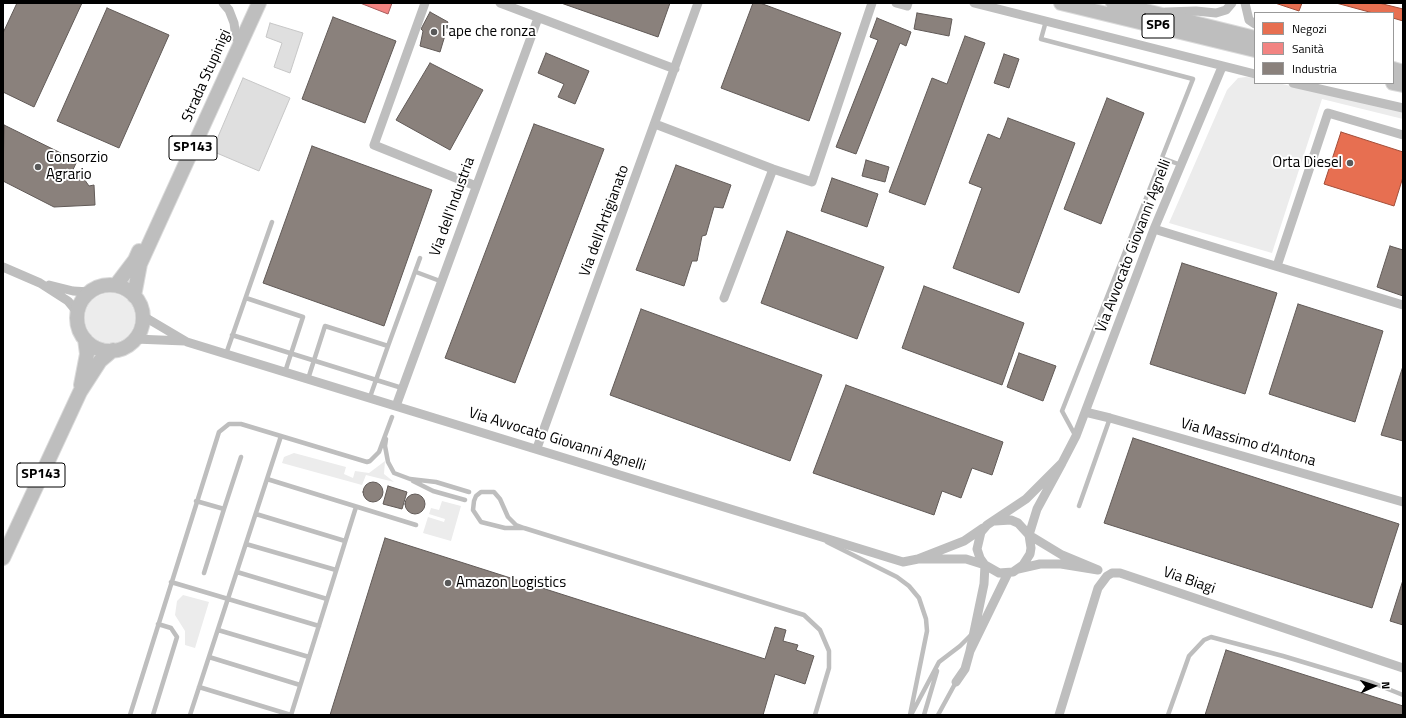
<!DOCTYPE html>
<html>
<head>
<meta charset="utf-8">
<style>
	body { margin:0 }
	#map { position:relative; width:1406px; height:718px; overflow:hidden; background:#fff; font-family:"Titillium Web",sans-serif }
	canvas { display:block }
	.frame { position:absolute; inset:0; border:4px solid #000; pointer-events:none }
	.legend { position:absolute; left:1254px; top:12px; width:140px; height:72px; box-sizing:border-box; background:#fff; border:1px solid #999; margin:0; padding:5px 7px; list-style:none; font-size:12px; color:#000 }
	.legend li { display:flex; align-items:center; gap:8px; height:20px }
	.legend b { width:20px; border:1px solid #999 }
	.north { position:absolute; left:1354px; top:666px; width:40px; height:40px; -webkit-text-stroke:3px #fff; paint-order:stroke; rotate:87deg; font-size:11px; font-weight:700; line-height:16px; text-align:center; color:#000 }
	.north::after { content:''; display:block; margin:auto; width:14px; height:18px; background:#000; clip-path:polygon(50% 0,100% 100%,50% 72%,0 100%) }
</style>
</head>
<body>
<div id="map">
<canvas width="1406" height="718"></canvas>
<div class="frame"></div>
<ul class="legend">
<li><b style="height:11px;background:#e76f51"></b>Negozi</li>
<li><b style="height:11px;background:#f28482"></b>Sanità</li>
<li><b style="height:11px;background:#8a817c"></b>Industria</li>
</ul>
<div class="north">N</div>
</div>
<script>
const context = document.querySelector('canvas').getContext('2d');
context.lineJoin = 'round';
function fillPath(path, color) { context.fillStyle = color; context.fill(path, 'evenodd'); }
const shape = rows => new Path2D(rows.map(r => 'M' + r).join(''));
function stroke(path, color, width, dash) { context.strokeStyle = color; context.lineWidth = width; context.lineCap = dash ? 'butt' : 'round'; context.setLineDash(dash || []); context.stroke(path); }
function drawText(font, color, halo, rows, align = 'center') {
  context.font = font + ' "Titillium Web",sans-serif'; context.lineWidth = 4; context.setLineDash([]); context.textBaseline = 'middle'; context.strokeStyle = halo; context.fillStyle = color; for (const [text, x, y, turn = 0] of rows) {
    context.save(); context.translate(x, y); context.rotate((+turn || 0) * Math.PI / 180); context.textAlign = isNaN(turn) ? turn : align; if (halo) context.strokeText(text, 0, 0); context.fillText(text, 0, 0); context.restore();
  }
}
fillPath(shape([
	[1246,77,1255,78,1255,83,1278,83,1403,112,1403,119,1322,99,1272,253,1169,223,1227,90,1238,78],
	'85 318a25 25 0 1 1 50 0a25 25 0 1 1-50 0Z',
	[294,453,346,467,344,474,353,478,355,471,369,473,385,461,384,474,394,482,366,475,362,485,282,463,284,457],
	[442,501,461,506,451,541,423,533,428,517,444,522,445,519,429,514,431,508,439,510],
	[183,595,209,602,195,648,185,645,185,631,175,615,177,601]
]), '#ececec');
const shops = shape([
	[1275,3,1302,3,1299,11,1275,3],
	[1336,3,1379,3,1403,9,1403,21,1393,18,1393,13,1373,13,1336,3],
	[1341,132,1403,152,1403,177,1394,206,1324,184,1341,132]
]);
fillPath(shops, '#e76f51');
stroke(shops, '#a24e39', 1);
const health = shape([
	[360,3,392,3,388,14,360,3]
]);
fillPath(health, '#f28482');
stroke(health, '#a95c5b', 1);
const industry = shape([
	[17,3,82,3,34,107,3,92,3,33,17,3],
	[561,3,670,3,658,37,561,3],
	[753,3,760,3,841,33,809,121,721,88,753,3],
	[107,8,169,35,119,148,57,121,107,8],
	[430,12,448,22,444,30,446,32,440,52,420,46,423,31,421,29,430,12],
	[917,13,952,19,949,36,914,29,917,13],
	[333,17,396,41,365,123,302,99,333,17],
	[877,18,911,32,906,46,900,43,856,154,836,147,878,40,870,37,877,18],
	[965,36,985,43,925,205,889,192,932,78,947,84,965,36],
	[546,53,589,71,575,104,558,97,564,84,538,73,546,53],
	[1004,54,1019,59,1009,88,994,83,1004,54],
	[430,63,483,90,450,150,396,120,430,63],
	[1107,98,1144,113,1101,224,1064,209,1107,98],
	[1008,118,1075,143,1019,293,953,268,982,188,969,183,988,134,1000,139,1008,118],
	[534,124,604,149,515,383,445,358,534,124],
	[4,125,77,161,71,174,82,176,89,186,94,185,95,205,54,207,3,181,4,125],
	[312,146,432,190,384,326,263,283,312,146],
	[866,160,889,167,885,182,862,176,866,160],
	[676,165,731,185,723,208,714,207,706,235,702,236,697,261,692,261,684,286,636,270,676,165],
	[832,178,878,194,867,227,821,211,832,178],
	[787,231,884,267,857,339,761,303,787,231],
	[1390,246,1403,250,1403,296,1377,287,1390,246],
	[1182,263,1277,293,1245,394,1150,364,1182,263],
	[924,286,1024,323,1002,385,902,348,924,286],
	[1298,304,1383,331,1355,422,1269,394,1298,304],
	[641,309,822,375,790,461,610,395,641,309],
	[1019,353,1056,366,1043,401,1007,387,1019,353],
	[1403,366,1403,441,1381,435,1403,366],
	[846,385,1003,442,992,475,972,468,961,498,942,491,934,515,813,473,846,385],
	[1133,438,1399,524,1372,608,1104,523,1133,438],
	'363 492a10 10 0 1 1 20 0a10 10 0 1 1-20 0Z',
	[388,486,407,492,402,509,383,504,388,486],
	'405 504a10 10 0 1 1 20 0a10 10 0 1 1-20 0Z',
	[385,538,765,659,775,627,786,630,783,641,798,645,796,650,814,656,805,684,775,674,763,715,330,715,385,538],
	[1403,580,1403,625,1390,621,1403,580],
	[1226,650,1403,706,1403,715,1205,715,1226,650]
]);
fillPath(industry, '#8a817c');
stroke(industry, '#615a57', 1);
const building = shape([
	[270,23,303,33,290,73,274,67,282,43,266,37,270,23],
	[243,78,290,98,259,171,212,151,243,78]
]);
fillPath(building, '#dfdfdf');
stroke(building, '#c7c7c7', 1);
const primary = shape([
	[1061,3,1255,50],
	[1113,3,1255,38],
	[1393,69,1403,72],
	[1393,83,1403,85],
	[116,285,135,260,139,251],
	'77 318a33 33 0 1 1 66 0a33 33 0 1 1-66 0Z',
	[134,296,140,264,259,3],
	[81,385,87,354,85,339],
	[3,558,80,392,100,361,113,350]
]);
stroke(primary, '#dbdbdb', 16);
stroke(shape([
	[1046,21,1041,39,1193,79,1062,411,1075,435],
	[1162,158,1181,165],
	[416,272,440,281],
	[246,298,303,317,285,372],
	[232,335,402,388],
	[388,346,420,258],
	[226,354,272,222],
	[308,379,325,326,388,346,370,397],
	[281,436,267,479,416,525],
	[386,439,385,446,388,462,394,473,410,479,436,482,469,492],
	[413,481,433,491,465,500],
	[196,501,224,509,241,457],
	[1079,506,1110,418],
	[256,514,345,541],
	[524,528,505,528,481,522,473,510,474,501,476,496,481,492,494,492,500,499,508,517,516,525,524,528,804,615,820,630,829,651,829,668,815,715],
	[827,542,897,577,909,586,919,598,926,619,927,631,910,715],
	[246,544,336,570],
	[237,572,327,599],
	[204,573,224,509],
	[171,582,319,626],
	[218,630,309,657],
	[209,657,300,685],
	[199,687,291,715],
	[912,713,939,662,960,646,972,634],
	[130,715,219,432,229,424,241,424,367,462,370,461,379,452,392,417],
	[153,715,177,637,171,628,158,624],
	[190,715,267,479],
	[291,715,356,507],
	[924,715,937,671],
	[938,715,956,682],
	[1168,715,1189,656,1204,640,1211,637,1283,656,1373,683,1403,695]
]), '#bebebe', 4.5);
stroke(shape([
	[223,3,229,10,234,23,236,38],
	[425,3,374,145,476,186],
	[500,3,675,69],
	[896,3,907,6,908,3],
	[974,3,1255,74],
	[1245,3,1249,20,1255,24],
	[1166,12,1196,11,1216,13,1226,10,1232,3],
	[1293,83,1403,108],
	[655,124,773,169,812,182,872,3],
	[1154,229,1403,305],
	[1277,266,1328,113,1403,135],
	[3,267,40,283,68,301,78,313],
	[49,285,73,291,90,292],
	[724,298,773,169],
	[143,316,187,342,903,562,918,559],
	[135,339,185,341],
	[396,406,538,18],
	[1085,412,1110,418,1403,502],
	[537,448,698,3],
	[1062,463,1076,436,1154,229,1222,67],
	[995,521,1011,520,1018,523,1029,535,1031,548,1030,554,1023,565,1013,572,999,573,985,565,980,558,977,549,981,532,987,525,1026,499,1062,463,1037,509,1029,535,1062,555,1098,570,1061,564,1040,564,1018,569],
	[983,528,964,541,918,559,966,559,985,565,984,584,970,651,1008,573],
	[956,682,965,669,970,651],
	[1059,715,1098,588,1107,576,1112,573,1120,573,1403,668]
]), '#bebebe', 9);
stroke(primary, '#bebebe', 14);
for (const [x, y, r, color] of [
	[434,32,4,"#595959"],
	[1350,163,4,"#595959"],
	[38,167,4,"#595959"],
	[448,583,4,"#595959"]
]) { const dot = new Path2D(); dot.arc(x, y, r, 0, 2 * Math.PI); context.fillStyle = color; context.fill(dot); stroke(dot, '#fff', 1.5); }
for (const [x, y, w] of [
	[1158,26,32],
	[193,148,48],
	[41,475,48]
]) { const box = new Path2D(); box.roundRect(x - w / 2, y - 12, w, 24, 3); context.fillStyle = '#fff'; context.fill(box); stroke(box, '#000', 1); }
drawText('bold 14px', '#000', null, [
	["SP6",1158,26],
	["SP143",193,148],
	["SP143",41,475]
]);
drawText('15px', '#000', '#fff', [
	["l'ape che ronza",442,32],
	["Consorzio",46,158],
	["Agrario",46,175],
	["Orta Diesel",1342,163,"right"],
	["Amazon Logistics",456,583]
], 'left');
drawText('15px', '#000', '#fff', [
	["Strada Stupinigi",207,76,-66],
	["Via dell'Industria",453,207,-70],
	["Via dell'Artigianato",605,221,-70],
	["Via Avvocato Giovanni Agnelli",1134,246,-69],
	["Via Avvocato Giovanni Agnelli",557,440,17],
	["Via Massimo d'Antona",1248,443,16],
	["Via Biagi",1189,581,19]
]);
</script>
</body>
</html>
